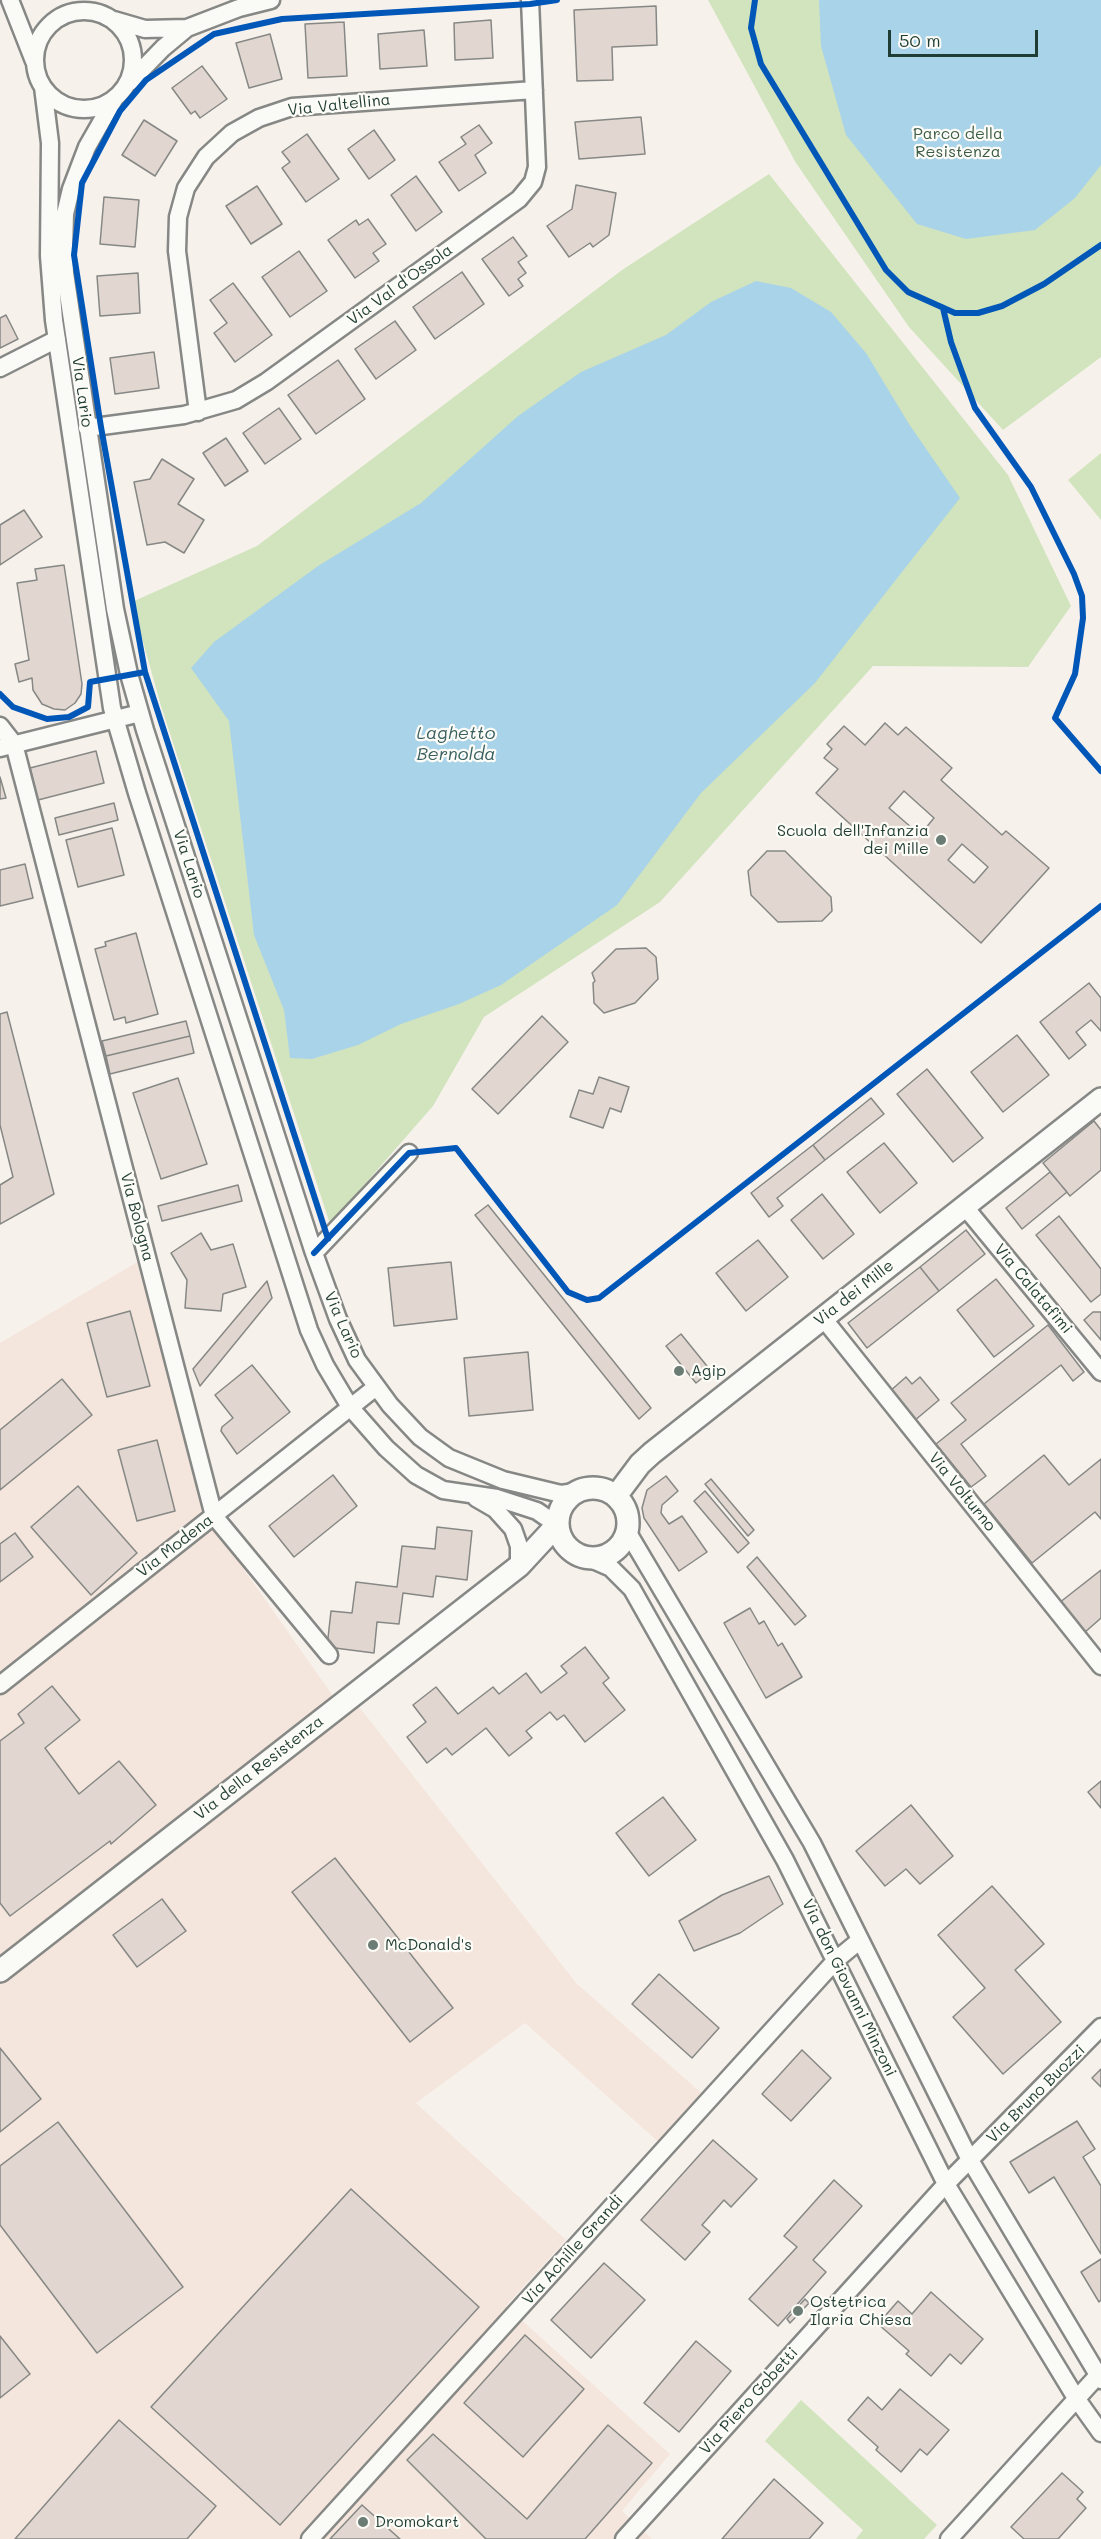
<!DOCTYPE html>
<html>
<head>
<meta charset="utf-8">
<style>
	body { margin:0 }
	#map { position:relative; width:1101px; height:2539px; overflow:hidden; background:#f7f1ec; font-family:Mali,sans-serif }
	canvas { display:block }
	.scale { position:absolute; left:888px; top:30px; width:150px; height:27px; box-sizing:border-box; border:3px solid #1f3d34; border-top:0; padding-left:8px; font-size:18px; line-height:21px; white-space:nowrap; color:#1f3d34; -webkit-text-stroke:4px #fdfcf7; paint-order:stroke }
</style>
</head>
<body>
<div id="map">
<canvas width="1101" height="2539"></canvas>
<div class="scale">50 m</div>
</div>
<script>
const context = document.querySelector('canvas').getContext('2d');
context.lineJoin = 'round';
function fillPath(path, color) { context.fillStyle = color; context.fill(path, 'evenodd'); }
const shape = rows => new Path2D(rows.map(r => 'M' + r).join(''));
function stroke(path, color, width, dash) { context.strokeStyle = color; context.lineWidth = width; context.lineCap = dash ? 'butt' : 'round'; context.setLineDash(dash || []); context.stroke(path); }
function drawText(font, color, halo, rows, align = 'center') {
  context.font = font + ' Mali,sans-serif'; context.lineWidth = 4.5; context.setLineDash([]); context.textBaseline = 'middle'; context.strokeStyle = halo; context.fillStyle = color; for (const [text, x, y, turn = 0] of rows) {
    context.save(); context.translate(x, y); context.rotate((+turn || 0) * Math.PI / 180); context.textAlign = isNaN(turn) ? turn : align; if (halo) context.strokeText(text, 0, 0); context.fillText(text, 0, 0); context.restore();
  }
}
fillPath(shape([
	[139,1261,210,1521,333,1696,356,1703,577,1984,706,2097,663,2146,525,2023,416,2103,566,2240,506,2306,670,2454,622,2511,652,2539,0,2539,0,1343]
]), '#f5e6dd');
fillPath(shape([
	[708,0,1101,0,1101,357,1003,430,909,327,796,163],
	[769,174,1008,475,1071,606,1028,667,873,666,660,902,484,1017,433,1106,330,1224,161,706,132,602,257,546,622,270],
	[1101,453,1101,520,1068,480],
	[801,2400,937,2525,924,2539,856,2539,863,2530,765,2441]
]), '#d1e4bd');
fillPath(shape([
	[819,0,1101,0,1101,165,1075,198,1035,230,966,239,917,224,846,135,821,46],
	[756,281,791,288,831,312,866,353,909,424,960,498,815,683,701,793,617,905,501,985,459,1004,401,1024,358,1045,312,1059,290,1058,284,1010,254,935,229,721,191,668,214,642,318,566,421,503,518,416,581,372,666,335,711,302]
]), '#a9d3e9');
const building = shape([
	[656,6,657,45,612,47,613,80,577,81,574,10,656,6],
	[491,20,493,58,455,60,454,23,491,20],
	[344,22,347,76,308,78,305,24,344,22],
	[424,30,427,66,380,69,378,34,424,30],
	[270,34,282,79,249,88,236,43,270,34],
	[202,66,227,99,200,118,195,111,191,114,172,88,202,66],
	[641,117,645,154,579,159,575,122,641,117],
	[144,120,177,141,155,176,122,155,144,120],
	[479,125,492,143,475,155,486,173,459,191,439,162,466,144,461,137,479,125],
	[374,130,395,160,369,179,348,149,374,130],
	[307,134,339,179,306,202,282,168,290,162,282,152,307,134],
	[416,176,442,212,416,231,391,195,416,176],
	[576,185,616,193,609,235,593,247,590,243,569,257,547,226,572,209,576,185],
	[257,186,282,224,251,244,226,206,257,186],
	[104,197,139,200,135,247,100,244,104,197],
	[368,219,386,244,373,253,379,261,355,278,328,240,356,220,359,225,368,219],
	[513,237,527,256,518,262,526,273,518,279,523,286,509,296,482,259,513,237],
	[299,251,327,291,290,317,262,277,299,251],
	[462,272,484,304,435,339,413,307,462,272],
	[138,273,140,313,100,316,97,276,138,273],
	[233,283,272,335,235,362,214,333,227,323,210,300,233,283],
	[6,315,18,339,0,348,0,318,6,315],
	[395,321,416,350,376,379,355,349,395,321],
	[154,352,159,388,115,394,110,358,154,352],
	[338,360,365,399,316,434,288,395,338,360],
	[279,408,301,439,265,464,243,433,279,408],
	[226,438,248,471,225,486,203,453,226,438],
	[162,459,194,479,178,504,204,520,184,553,165,542,147,545,134,482,150,479,162,459],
	[24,510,42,537,0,565,0,525,24,510],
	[64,565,82,684,81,694,75,703,65,710,54,709,42,704,33,690,32,678,19,682,15,664,29,660,17,583,37,580,35,569,64,565],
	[885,723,898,735,906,727,952,768,941,780,1002,835,1006,831,1049,868,981,943,816,793,838,769,824,758,832,749,827,744,844,726,865,745,885,723],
	[904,791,934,818,920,835,889,808,904,791],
	[962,844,988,867,974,883,948,860,962,844],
	[96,751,104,783,38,800,30,768,96,751],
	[0,777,6,798,0,799,0,777],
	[114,803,118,820,59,835,55,818,114,803],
	[112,828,124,875,78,887,66,840,112,828],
	[767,851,785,851,831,897,832,911,822,921,778,922,751,895,748,871,767,851],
	[25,864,33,898,0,906,0,870,25,864],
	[136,933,158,1014,126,1023,125,1017,114,1020,95,949,106,946,105,942,136,933],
	[646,948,656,957,658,979,635,1003,604,1013,594,1003,593,983,595,981,592,973,616,949,646,948],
	[1089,983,1101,998,1101,1031,1091,1020,1076,1032,1086,1045,1069,1059,1040,1022,1089,983],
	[7,1012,54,1194,0,1224,0,1185,13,1177,0,1125,0,1014,7,1012],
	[542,1016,568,1042,498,1114,472,1089,542,1016],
	[186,1021,190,1036,106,1056,102,1041,186,1021],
	[1017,1035,1049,1075,1003,1112,971,1072,1017,1035],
	[190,1036,194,1053,110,1074,106,1056,190,1036],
	[927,1069,983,1138,953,1162,897,1094,927,1069],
	[599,1077,629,1087,621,1112,610,1108,603,1128,570,1117,579,1090,593,1094,599,1077],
	[178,1078,207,1164,161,1179,133,1093,178,1078],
	[871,1098,884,1114,825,1160,813,1145,871,1098],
	[1094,1121,1101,1130,1101,1170,1070,1196,1043,1163,1094,1121],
	[884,1143,917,1183,880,1213,847,1172,884,1143],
	[813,1145,825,1160,777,1198,783,1206,769,1217,751,1193,813,1145],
	[1050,1172,1067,1192,1022,1229,1006,1208,1050,1172],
	[238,1185,242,1201,162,1221,158,1206,238,1185],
	[822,1194,854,1234,823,1259,791,1220,822,1194],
	[488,1205,651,1408,639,1419,475,1215,488,1205],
	[1059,1216,1101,1269,1101,1294,1091,1302,1036,1235,1059,1216],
	[966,1230,985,1254,939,1291,920,1267,966,1230],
	[201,1233,211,1250,233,1244,246,1287,223,1294,221,1311,185,1308,187,1280,171,1253,201,1233],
	[758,1240,788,1277,746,1311,716,1273,758,1240],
	[451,1262,457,1319,394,1326,388,1268,451,1262],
	[920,1267,939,1291,867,1348,848,1323,920,1267],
	[996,1279,1034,1326,994,1357,957,1310,996,1279],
	[267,1281,272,1298,200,1386,193,1369,267,1281],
	[130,1311,150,1386,107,1397,87,1323,130,1311],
	[1093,1312,1101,1312,1101,1340,1084,1320,1093,1312],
	[1048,1325,1084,1372,1073,1381,1061,1365,961,1444,986,1476,971,1487,936,1444,966,1420,951,1403,1048,1325],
	[681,1334,711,1371,696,1383,666,1346,681,1334],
	[528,1352,533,1410,469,1416,464,1358,528,1352],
	[252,1365,290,1412,237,1454,221,1431,222,1427,233,1418,215,1395,252,1365],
	[906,1377,912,1384,920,1377,939,1400,914,1421,889,1392,906,1377],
	[62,1379,92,1415,0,1490,0,1430,62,1379],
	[157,1440,175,1511,137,1521,118,1450,157,1440],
	[1044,1455,1069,1485,1101,1459,1101,1519,1095,1512,1032,1563,984,1504,1044,1455],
	[333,1475,357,1506,294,1557,269,1526,333,1475],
	[666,1476,678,1491,662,1505,661,1513,669,1524,682,1516,707,1552,679,1571,644,1518,642,1508,647,1490,666,1476],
	[711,1479,754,1530,748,1536,705,1484,711,1479],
	[78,1486,137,1553,91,1595,31,1527,78,1486],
	[705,1491,749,1543,738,1553,694,1501,705,1491],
	[437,1527,472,1531,467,1580,436,1576,433,1597,403,1593,399,1624,377,1622,374,1653,327,1647,331,1611,352,1613,356,1582,397,1587,402,1546,435,1549,437,1527],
	[15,1533,33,1557,0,1582,0,1544,15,1533],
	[757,1557,806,1616,795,1625,747,1567,757,1557],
	[1101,1570,1101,1618,1084,1633,1059,1603,1101,1570],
	[750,1608,759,1624,764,1621,778,1646,782,1643,802,1677,766,1698,724,1623,750,1608],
	[585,1647,609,1678,603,1683,625,1710,585,1742,564,1715,557,1720,550,1712,526,1731,532,1738,509,1756,486,1728,452,1755,446,1748,427,1763,407,1737,426,1722,413,1705,436,1687,458,1714,493,1687,499,1694,526,1673,541,1693,567,1673,561,1666,585,1647],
	[52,1686,80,1720,45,1748,79,1794,119,1761,156,1805,111,1844,110,1841,10,1916,0,1903,0,1741,24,1723,18,1714,52,1686],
	[1101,1781,1101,1808,1088,1792,1101,1781],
	[663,1797,696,1840,649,1876,616,1833,663,1797],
	[911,1805,953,1856,920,1884,906,1869,885,1886,856,1851,911,1805],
	[335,1858,453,2008,410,2042,292,1892,335,1858],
	[769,1876,783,1904,740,1933,694,1951,679,1921,722,1895,769,1876],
	[992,1886,1044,1944,1015,1970,1061,2022,1003,2074,953,2017,985,1988,938,1935,992,1886],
	[162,1899,186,1931,137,1967,113,1935,162,1899],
	[659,1974,719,2028,692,2058,632,2004,659,1974],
	[0,2048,41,2099,0,2132,0,2048],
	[802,2050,831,2078,791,2121,762,2094,802,2050],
	[1101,2069,1101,2087,1092,2078,1101,2069],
	[1077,2121,1095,2149,1083,2157,1101,2186,1101,2254,1054,2177,1029,2193,1010,2162,1077,2121],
	[58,2122,183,2287,97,2353,0,2225,0,2166,58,2122],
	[713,2140,757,2179,731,2207,724,2200,702,2225,710,2232,685,2260,641,2220,713,2140],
	[834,2180,862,2206,813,2260,826,2272,778,2326,749,2299,797,2247,784,2236,834,2180],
	[351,2189,479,2307,280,2525,151,2407,351,2189],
	[1101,2259,1101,2300,1099,2302,1081,2272,1101,2259],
	[604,2263,645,2300,591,2358,551,2320,604,2263],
	[931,2292,983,2339,961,2364,950,2354,931,2376,906,2354,909,2351,878,2324,898,2301,912,2314,931,2292],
	[805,2299,809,2303,790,2323,787,2319,805,2299],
	[525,2335,584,2389,523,2457,464,2403,525,2335],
	[0,2336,30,2374,0,2398,0,2336],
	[696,2341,731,2371,679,2432,644,2403,696,2341],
	[900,2389,949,2430,927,2455,920,2449,901,2472,876,2450,878,2447,848,2420,868,2397,882,2410,900,2389],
	[119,2420,216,2506,187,2539,15,2539,119,2420],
	[608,2425,652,2463,585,2539,486,2539,407,2460,433,2434,527,2519,608,2425],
	[1062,2473,1083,2492,1077,2499,1086,2508,1058,2539,1024,2539,1011,2527,1062,2473],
	[774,2479,823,2523,809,2539,722,2539,774,2479],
	[362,2505,400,2539,330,2539,362,2505]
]);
fillPath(building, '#e2d7d0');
stroke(building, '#868885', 1.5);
const minor = shape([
	[10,0,34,61],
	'35 60a49 49 0 1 1 98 0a49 49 0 1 1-98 0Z',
	[114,20,145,29,186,28],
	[130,82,163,48,187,28,239,8,271,0],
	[43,87,50,143,49,256,54,320,112,708,137,793,309,1330,325,1365,350,1407,386,1448,416,1475,443,1490,497,1498,537,1511,550,1520,559,1533],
	[115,98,87,147,71,189,65,214,64,248,65,273,115,609,129,674,145,730,314,1253,338,1319,357,1360,390,1405,420,1437,449,1458,503,1480,561,1494,575,1492],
	[0,368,57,339],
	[198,412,177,251,178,217,186,188,206,157,232,133,259,118,292,107,534,90],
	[87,428,184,415,236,400,266,382,519,199,533,182,537,167,530,0],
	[0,726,14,744,214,1516,329,1655],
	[0,748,140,713],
	[965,1207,1101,1372],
	[314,1253,409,1153],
	[823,1318,1101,1666],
	[476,1498,495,1509,513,1529,519,1546,519,1566],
	[627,1531,812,1843,970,2160,1101,2380],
	[586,1557,611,1568,632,1589,785,1860,946,2184,1076,2398,1101,2433],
	[0,1685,376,1387],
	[310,2539,836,1960,859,1941],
	[624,2539,946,2184,1101,2027],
	[949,2539,1101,2372]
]);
const tertiary = shape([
	'558 1523a35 35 0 1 1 70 0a35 35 0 1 1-70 0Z',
	[616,1496,640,1464,652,1453,1101,1099],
	[0,1971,519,1566,556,1526,558,1519]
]);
stroke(minor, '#868885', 21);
stroke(tertiary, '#868885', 26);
stroke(minor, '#fafaf7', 16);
stroke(tertiary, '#fafaf7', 21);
stroke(shape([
	[755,0,751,28,761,64,886,270,908,292,955,313,978,313,1002,306,1044,284,1101,245],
	[943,308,951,342,975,408,1031,487,1074,574,1082,596,1083,618,1075,674,1055,718,1101,771],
	[145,672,101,427,74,255,82,183,120,111,146,80,214,34,282,19,530,4,557,0],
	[0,694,13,707,47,719,69,717,88,707,90,682,145,672,328,1239],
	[314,1253,409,1153,456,1148,568,1292,587,1300,599,1298,1101,906]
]), '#0057b8', 6);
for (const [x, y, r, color] of [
	[941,840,6,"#6b7c74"],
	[679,1371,6,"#6b7c74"],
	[373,1945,6,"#6b7c74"],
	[798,2311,6,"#6b7c74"],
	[363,2522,6,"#6b7c74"]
]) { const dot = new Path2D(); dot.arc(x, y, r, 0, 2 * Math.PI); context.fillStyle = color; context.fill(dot); stroke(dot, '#fdfcf7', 2); }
drawText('16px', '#1f3d34', '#fdfcf7', [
	["Via Valtellina",339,105,-6],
	["Via Val d'Ossola",400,285,-36],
	["Via Lario",82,392,82],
	["Via Lario",189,864,72],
	["Via Bologna",137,1217,75],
	["Via Calatafimi",1033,1289,50],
	["Via dei Mille",854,1293,-38],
	["Via Lario",343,1325,66],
	["Via Volturno",962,1492,51],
	["Via Modena",175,1546,-38],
	["Via della Resistenza",259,1768,-38],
	["Via don Giovanni Minzoni",849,1988,64],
	["Via Bruno Buozzi",1036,2094,-45],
	["Via Achille Grandi",573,2250,-48],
	["Via Piero Gobetti",749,2401,-48]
]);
drawText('16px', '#3c5c48', '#fdfcf7', [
	["Parco della",958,134],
	["Resistenza",958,152]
]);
drawText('16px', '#1f3d34', '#fdfcf7', [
	["Scuola dell'Infanzia",929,831,"right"],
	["dei Mille",929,849,"right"],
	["Agip",691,1371],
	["McDonald's",385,1945],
	["Ostetrica",810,2302],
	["Ilaria Chiesa",810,2320],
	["Dromokart",375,2522]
], 'left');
drawText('italic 18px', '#395f61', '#fdfcf7', [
	["Laghetto",456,733],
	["Bernolda",456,754]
]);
</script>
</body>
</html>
